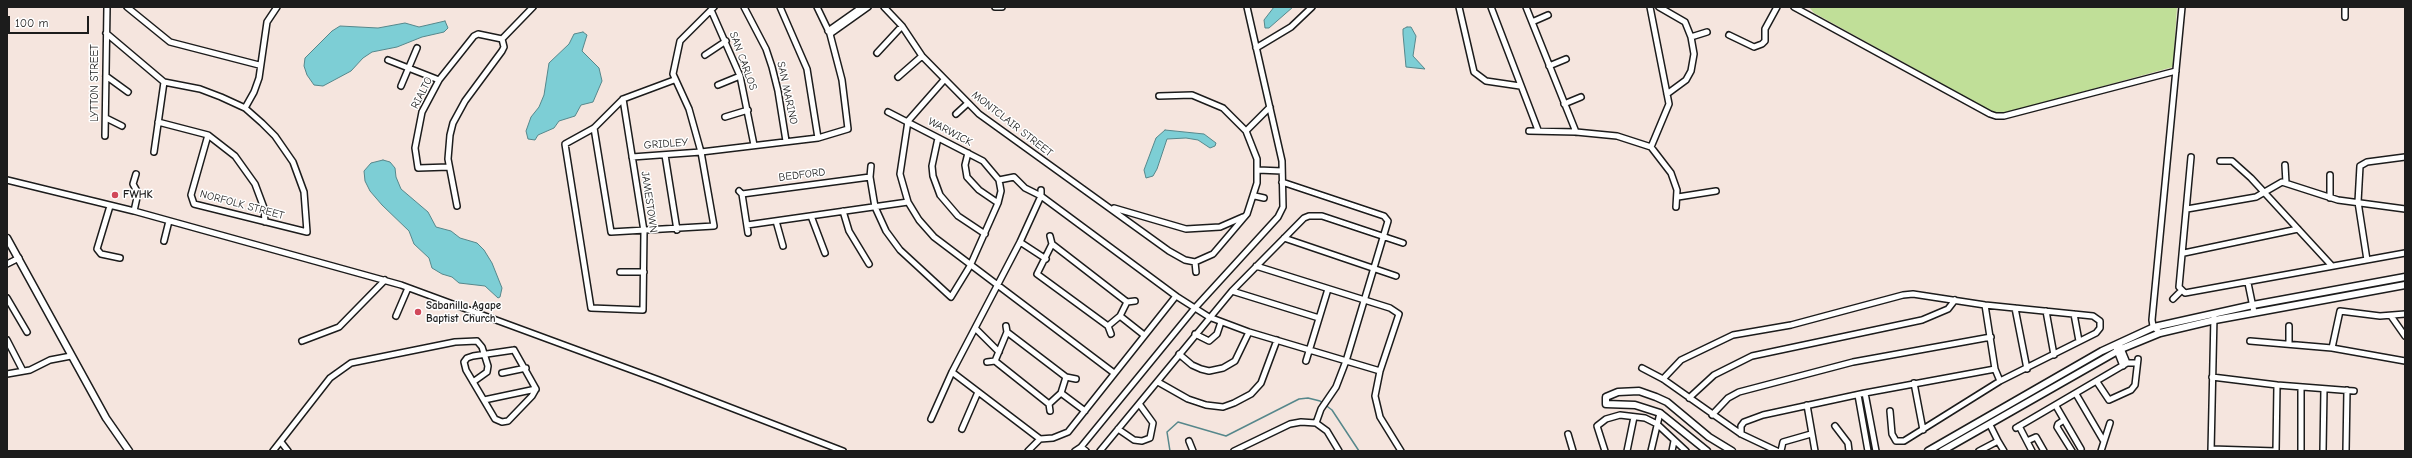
<!DOCTYPE html>
<html>
<head>
<meta charset="utf-8">
<style>
	body { margin:0 }
	#map { position:relative; width:2412px; height:458px; overflow:hidden; background:#f5e5de; font-family:"Comic Neue",sans-serif }
	canvas { display:block }
	.frame { position:absolute; inset:0; border:8px solid #1c1c1c; pointer-events:none }
	.scale { position:absolute; left:8px; top:16px; width:81px; height:18px; box-sizing:border-box; border:2px solid #1c1c1c; border-top:0; padding-left:5px; font-size:12px; line-height:14px; white-space:nowrap; color:#1c1c1c; -webkit-text-stroke:3px #fff; paint-order:stroke }
</style>
</head>
<body>
<div id="map">
<canvas width="2412" height="458"></canvas>
<div class="frame"></div>
<div class="scale">100 m</div>
</div>
<script>
const context = document.querySelector('canvas').getContext('2d');
context.lineJoin = 'round';
function fillPath(path, color) { context.fillStyle = color; context.fill(path, 'evenodd'); }
const shape = rows => new Path2D(rows.map(r => 'M' + r).join(''));
function stroke(path, color, width, dash) { context.strokeStyle = color; context.lineWidth = width; context.lineCap = dash ? 'butt' : 'round'; context.setLineDash(dash || []); context.stroke(path); }
function drawText(font, color, halo, rows, align = 'center') {
  context.font = font + ' "Comic Neue",sans-serif'; context.lineWidth = 3; context.setLineDash([]); context.textBaseline = 'middle'; context.strokeStyle = halo; context.fillStyle = color; for (const [text, x, y, turn = 0] of rows) {
    context.save(); context.translate(x, y); context.rotate((+turn || 0) * Math.PI / 180); context.textAlign = isNaN(turn) ? turn : align; if (halo) context.strokeText(text, 0, 0); context.fillText(text, 0, 0); context.restore();
  }
}
fillPath(shape([
	[1809,7,2177,7,2173,67,2009,112,1995,113,1814,13]
]), '#c0df98');
const water = shape([
	[1274,7,1293,7,1269,28,1265,28,1264,20,1274,7],
	[445,21,448,28,444,32,422,37,397,47,372,52,363,58,351,71,323,86,314,85,307,75,304,66,305,58,332,31,340,26,378,28,405,23,419,27,445,21],
	[1407,27,1411,27,1416,36,1413,56,1425,69,1406,67,1403,34,1403,29,1407,27],
	[583,32,587,35,582,51,599,68,602,81,593,102,581,105,575,116,559,121,554,128,538,135,535,140,528,139,526,131,531,117,539,107,544,95,549,63,569,44,574,34,583,32],
	[1165,130,1204,134,1216,143,1215,146,1210,148,1198,140,1186,138,1167,139,1157,169,1153,176,1146,178,1144,170,1156,138,1165,130],
	[383,160,390,162,395,168,396,177,401,189,428,212,436,227,451,231,460,238,477,243,484,250,492,263,502,288,500,297,498,298,485,286,459,283,452,277,442,274,432,268,429,258,414,244,409,231,382,205,370,191,365,181,364,171,371,163,383,160]
]);
fillPath(water, '#7dced5');
stroke(water, '#56878b', 1);
stroke(shape([
	[1170,451,1167,432,1178,422,1226,436,1299,399,1308,398,1320,401,1332,410,1359,451]
]), '#56878b', 1.5);
const minor = shape([
	[127,7,170,42,259,65],
	[744,7,766,49,772,67,778,91,786,141],
	[780,7,807,69,818,138],
	[884,7,902,26,922,56,979,114,1169,251,1185,260,1195,262,1213,254,1247,214,1257,183,1257,159,1246,131,1223,108,1192,95,1159,96],
	[995,7,1002,7],
	[1459,7,1474,72,1486,81,1520,86],
	[1491,7,1538,130],
	[1526,7,1576,132],
	[1650,7,1669,104,1651,147],
	[1659,7,1685,22,1691,37,1694,54,1691,71,1686,80,1667,94],
	[1794,7,1990,114,1996,116,2004,116,2176,71],
	[711,10,740,76,754,145],
	[2345,17,2345,7],
	[1532,22,1548,15],
	[828,31,862,7],
	[106,33,164,82,200,89,221,97,245,108,262,123,275,136,293,162,304,192,307,232,194,204,191,195,208,135],
	[830,34,868,7],
	[1729,35,1754,47,1762,44,1765,41,1765,29,1777,7],
	[1691,37,1707,32],
	[502,39,533,7],
	[1256,48,1291,27,1312,7],
	[877,53,902,26],
	[705,55,726,41],
	[388,60,439,80],
	[1549,66,1566,59],
	[106,76,128,92],
	[898,77,922,56],
	[944,80,908,121,900,174,908,202,919,220,934,237,1114,373],
	[718,85,740,76],
	[401,86,417,48],
	[623,99,644,231,643,310,591,308,565,144,594,128,623,99,674,80],
	[1564,104,1581,97],
	[245,108,254,92,259,78,267,22,277,7],
	[956,114,968,103],
	[725,117,748,110],
	[106,118,122,126],
	[158,122,208,135,235,156,255,184,264,208,265,222],
	[594,128,611,232,714,226,701,152,689,109,673,74,680,41,714,7],
	[1246,131,1270,107],
	[1529,131,1576,132,1617,136,1651,147,1671,173,1677,190,1676,207],
	[105,136,107,7],
	[938,138,932,166,933,176,940,195,958,216,985,234],
	[154,152,164,82],
	[968,153,965,165,967,177,979,190,998,203],
	[665,155,677,230],
	[632,157,701,152,818,138,848,129,842,80,830,34,817,7],
	[2191,157,2179,287,2185,293,2405,253],
	[2220,161,2232,161,2251,178,2332,266],
	[2285,165,2286,183],
	[871,166,870,177,875,207,886,231,900,250,951,297,970,266,998,203,1001,191,999,180,983,161,888,112],
	[449,167,418,168,415,148,422,112,439,80,474,36,478,34,502,39],
	[1258,170,1282,171],
	[2330,175,2330,198],
	[7,180,134,211,401,285,659,380,843,451],
	[999,180,1014,177,1025,188,1041,196,1176,296,1209,317,1249,332,1380,371],
	[1282,182,1384,216,1388,221,1346,361,1336,387,1321,409,1316,423],
	[739,191,742,194,870,177],
	[742,194,748,233],
	[1255,196,1264,198],
	[1678,197,1716,191],
	[110,206,97,249,101,254,120,258],
	[457,206,448,159,450,135,453,123,465,101,502,51,504,47,502,39],
	[1114,208,1186,229,1220,227,1243,217],
	[2187,209,2256,197,2282,182,2338,200,2405,209],
	[134,211,138,193,133,184,136,174],
	[843,211,849,231,869,264],
	[811,216,825,253],
	[776,221,783,246],
	[747,225,908,202],
	[1050,236,1052,244],
	[1284,238,1396,276],
	[164,241,169,221],
	[1020,242,1046,259],
	[1052,244,1127,302,1120,316,1108,326,1037,274,1052,244],
	[2184,253,2298,229],
	[2367,260,2358,202,2360,166,2367,162,2405,157],
	[1195,262,1196,272],
	[7,264,19,258],
	[1256,266,1390,308,1399,314,1380,371,1375,396,1380,417,1401,451],
	[620,272,644,272],
	[2248,283,2254,312],
	[1232,291,1319,318],
	[7,298,27,332],
	[2173,299,2181,291],
	[1127,302,1135,301],
	[1985,305,1995,369,2000,381],
	[2015,308,2027,369],
	[2046,311,2054,355],
	[2074,314,2079,341],
	[396,316,408,288],
	[1120,316,1144,335],
	[2391,316,2405,336],
	[1006,326,1007,332],
	[1108,326,1111,334],
	[976,329,999,352],
	[1007,332,1066,377,1061,393,1049,404,995,361,1007,332],
	[2160,333,2153,326,2152,320,2182,7],
	[1195,334,1209,341,1217,334,1221,322],
	[7,340,23,371],
	[302,341,339,327,385,280],
	[2250,341,2332,348,2405,361],
	[2289,344,2289,326],
	[2120,346,2127,363],
	[2116,348,2123,366],
	[2332,348,2340,311,2380,316,2405,314],
	[514,350,536,389,532,396,508,421,502,422,495,419,466,370,464,362,467,358,473,356,514,350],
	[1179,354,1192,365,1201,369,1209,371,1223,368,1235,361,1249,332],
	[1306,361,1328,289],
	[987,362,995,361],
	[1642,368,1663,379,1741,434,1777,451],
	[952,372,1040,439],
	[502,373,526,368],
	[7,374,30,370,50,360,71,356],
	[1066,377,1076,379],
	[2212,377,2277,385,2276,451],
	[1663,379,1681,360,1733,335,1791,325,1903,295,1913,294,1985,305,2093,316,2100,321,2100,328,2096,333,2000,381,1904,441,1896,441,1892,434,1890,411],
	[1158,382,1188,399,1206,405,1223,407,1234,403,1251,394,1261,383,1277,340],
	[2097,382,2109,400,2131,390,2135,385,2138,359],
	[1914,383,1923,430],
	[2277,385,2354,391],
	[1061,393,1085,411],
	[1865,393,1876,451],
	[2076,394,2103,440],
	[1858,395,1868,451],
	[1689,398,1714,375,1752,356,1922,320,1948,309,1955,300],
	[484,400,536,389],
	[1049,404,1050,411],
	[1807,405,1815,451],
	[2056,406,2081,449],
	[1712,415,1728,398,1739,392,1853,362,1991,337],
	[931,419,952,372,1020,242,1041,196,1041,190],
	[2064,420,2058,424,2057,427,2072,451],
	[1990,425,1998,441],
	[1835,426,1848,443,1849,451],
	[2019,426,2032,451],
	[2016,428,2127,363,2137,363],
	[962,429,978,392],
	[1118,429,1134,440,1142,441,1150,438,1153,423,1140,405],
	[1568,434,1573,451],
	[1741,434,1741,426,1744,422,1763,415,1865,393,1995,369],
	[1189,441,1193,451],
	[2027,441,2036,437,2044,451],
	[281,442,288,451],
	[1081,447,1086,451],
	[2211,449,2276,451],
	[273,451,330,378,351,363,455,342,477,341,482,347,488,366,487,372,473,382],
	[1028,451,1040,439,1053,438,1068,432,1176,296],
	[1075,451,1081,447,1194,309,1278,217,1283,207,1282,161,1247,7],
	[1100,451,1232,291,1304,218,1309,216,1322,216,1403,243],
	[1234,451,1290,424,1301,422,1316,423,1327,431,1339,451],
	[1605,451,1597,426,1606,419,1620,415,1645,418,1657,424,1686,451],
	[1627,451,1634,417],
	[1651,451,1660,413],
	[1672,451,1674,441],
	[1781,451,1783,442,1811,434],
	[1979,451,1998,441,2004,451],
	[2101,451,2110,423],
	[2211,451,2214,316],
	[2301,451,2301,387],
	[2323,451,2324,389],
	[2346,451,2347,390]
]);
const tertiary = shape([
	[7,238,106,418,129,451],
	[1707,451,1660,413,1635,405,1606,404,1606,397,1618,392,1639,391,1656,397,1667,402,1709,437,1732,451],
	[1928,451,2102,351,2154,327,2253,305,2405,277],
	[1942,451,2121,349,2160,333,2215,320,2405,285]
]);
stroke(minor, '#1c1c1c', 8);
stroke(tertiary, '#1c1c1c', 9);
stroke(minor, '#fff', 5);
stroke(tertiary, '#fff', 6);
for (const [x, y, r, color] of [
	[115,195,4,"#d1495b"],
	[418,312,4,"#d1495b"]
]) { const dot = new Path2D(); dot.arc(x, y, r, 0, 2 * Math.PI); context.fillStyle = color; context.fill(dot); stroke(dot, '#fff', 1.5); }
drawText('11px', '#1c1c1c', '#fff', [
	["SAN CARLOS",743,61,70],
	["LYTTON STREET",95,83,-90],
	["RIALTO",422,93,-63],
	["SAN MARINO",787,93,78],
	["MONTCLAIR STREET",1012,124,38],
	["WARWICK",950,132,28],
	["GRIDLEY",666,144,-4],
	["BEDFORD",802,175,-7],
	["JAMESTOWN",649,202,82],
	["NORFOLK STREET",242,205,15]
]);
drawText('bold 11px', '#1c1c1c', '#fff', [
	["FWHK",123,195],
	["Sabanilla Agape",426,306],
	["Baptist Church",426,319]
], 'left');
</script>
</body>
</html>
